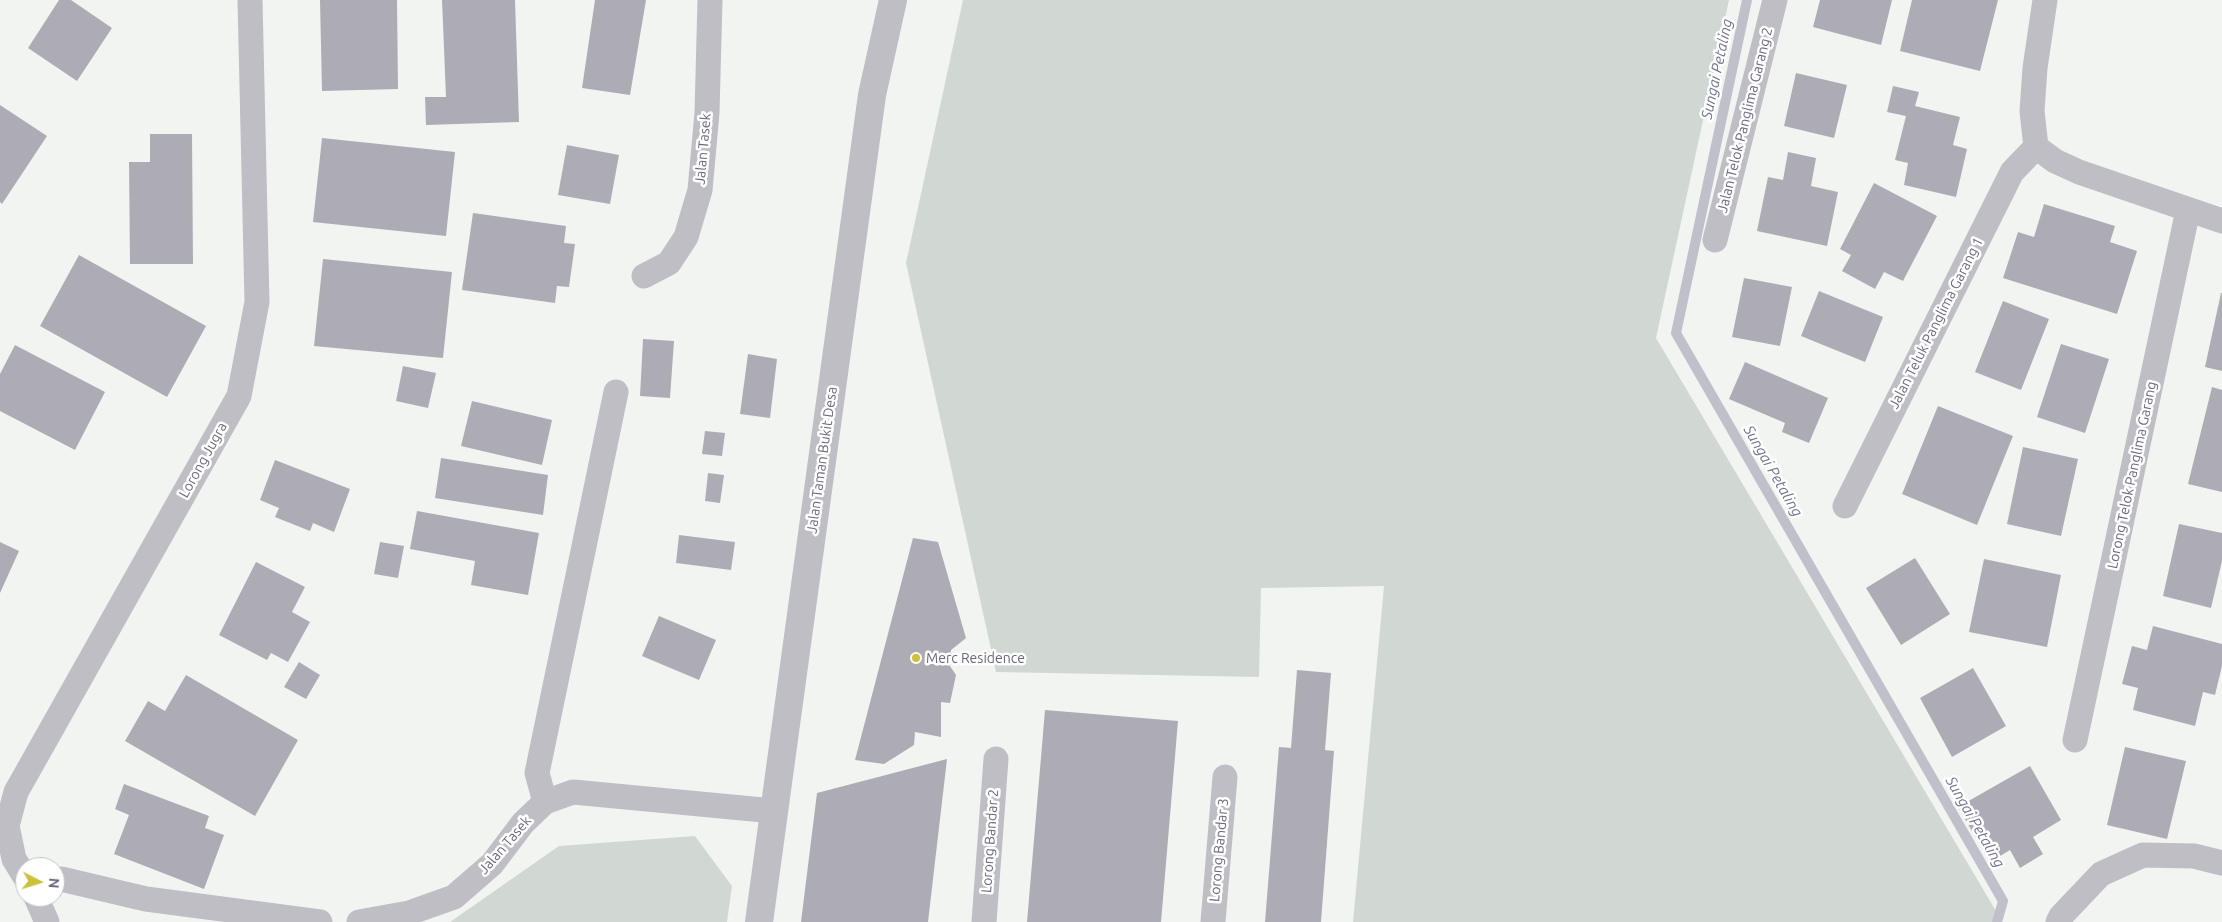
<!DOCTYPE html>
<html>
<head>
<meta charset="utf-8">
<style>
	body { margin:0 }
	#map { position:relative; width:2222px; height:922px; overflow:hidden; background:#f2f4f1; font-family:Ubuntu,sans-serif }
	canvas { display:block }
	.north { position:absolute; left:15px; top:857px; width:50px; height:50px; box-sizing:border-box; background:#fff; border:1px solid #c3c2cb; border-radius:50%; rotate:95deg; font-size:14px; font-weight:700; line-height:20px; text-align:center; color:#6a677e }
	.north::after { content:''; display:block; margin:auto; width:18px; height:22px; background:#ccc239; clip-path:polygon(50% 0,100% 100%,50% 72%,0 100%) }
</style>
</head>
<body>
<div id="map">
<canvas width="2222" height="922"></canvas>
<div class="north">N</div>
</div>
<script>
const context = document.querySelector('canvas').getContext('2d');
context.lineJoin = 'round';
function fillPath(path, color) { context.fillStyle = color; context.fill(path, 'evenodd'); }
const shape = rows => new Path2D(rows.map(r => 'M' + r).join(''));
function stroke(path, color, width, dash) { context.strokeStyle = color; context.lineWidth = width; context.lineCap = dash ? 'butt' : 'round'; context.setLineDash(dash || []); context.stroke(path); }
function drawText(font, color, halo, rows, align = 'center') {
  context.font = font + ' Ubuntu,sans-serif'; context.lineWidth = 5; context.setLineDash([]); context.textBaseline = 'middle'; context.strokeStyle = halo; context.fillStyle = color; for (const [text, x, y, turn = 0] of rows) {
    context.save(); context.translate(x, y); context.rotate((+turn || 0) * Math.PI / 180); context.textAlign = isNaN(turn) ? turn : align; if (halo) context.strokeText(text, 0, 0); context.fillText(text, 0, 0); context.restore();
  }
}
fillPath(shape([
	[963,0,1729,0,1656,338,1996,911,1994,922,1353,922,1384,586,1261,588,1259,677,996,672,906,263],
	[695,836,732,886,727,922,450,922,559,846]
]), '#d1d8d4');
stroke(shape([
	[1747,0,1676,333,2003,901,1997,922]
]), '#c0c0cb', 10);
fillPath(shape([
	[59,0,71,0,112,28,77,81,28,48],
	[320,0,397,0,398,89,322,91],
	[442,0,515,0,519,122,426,125,425,97,446,97],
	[595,0,646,0,630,95,582,88],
	[1820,0,1892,0,1881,45,1813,27],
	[1912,0,1998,0,1980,71,1900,51],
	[1796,73,1847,85,1834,138,1784,126],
	[1893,86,1919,92,1915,106,1960,117,1953,145,1967,149,1956,197,1904,185,1908,163,1895,160,1906,116,1887,112],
	[0,105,47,136,2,204,0,202],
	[150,134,192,134,193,264,130,264,129,162,150,162],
	[322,138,455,152,446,236,313,222],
	[567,145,619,155,610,204,558,195],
	[1788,152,1816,158,1811,186,1838,192,1827,246,1757,231,1768,177,1783,180],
	[1874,183,1937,216,1903,281,1884,272,1875,289,1842,271,1851,255,1840,249],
	[2044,204,2115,226,2110,242,2137,251,2117,314,2003,278,2018,232,2034,237],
	[473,213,566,226,564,243,575,244,569,287,557,286,555,303,462,290],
	[79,255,206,326,167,397,40,326],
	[323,259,452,272,443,358,314,346],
	[1744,278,1792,287,1780,346,1732,337],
	[1819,291,1883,317,1865,362,1801,336],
	[2221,293,2222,293,2222,371,2205,367],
	[2003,301,2049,319,2021,390,1975,372],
	[643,339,674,341,670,398,640,396],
	[2061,344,2109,359,2085,433,2037,417],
	[15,345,105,392,75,450,0,411,0,374],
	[748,354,777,359,770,418,740,414],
	[1745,362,1828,398,1809,443,1782,432,1785,423,1729,399],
	[403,366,436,373,428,408,396,401],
	[2212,387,2222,390,2222,492,2188,484],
	[472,401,552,420,542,465,461,446],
	[1938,406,2013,436,1977,525,1902,494],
	[705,431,725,433,722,456,702,454],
	[2023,447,2078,459,2061,536,2007,524],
	[441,458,548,475,543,515,435,498],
	[275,460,350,489,334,532,313,523,310,531,275,517,279,508,260,500],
	[708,473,724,475,720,503,705,501],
	[417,511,539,533,528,595,471,585,475,561,410,549],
	[2179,524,2222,533,2222,561,2211,608,2163,596],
	[679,535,735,542,731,570,676,563],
	[913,538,938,542,966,638,951,650,950,666,956,675,950,703,941,702,941,737,915,732,914,745,884,764,855,760],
	[0,542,19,551,0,593],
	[380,542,404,546,398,578,374,574],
	[1915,558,1950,614,1901,645,1866,588],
	[1984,559,2061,575,2047,647,1969,632],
	[256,562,305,587,292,612,310,622,288,662,271,653,267,660,219,635],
	[659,616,716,640,699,680,642,656],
	[2153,626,2222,644,2222,666,2215,695,2203,692,2195,726,2133,710,2138,688,2122,684,2132,646,2147,650],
	[299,662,320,675,306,699,284,687],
	[1973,668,2006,726,1952,757,1920,698],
	[1297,670,1331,673,1325,750,1334,751,1321,922,1265,922,1279,747,1291,748],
	[186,675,298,740,255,816,125,741,148,701,165,711],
	[1045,710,1178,721,1161,922,1027,922],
	[2125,747,2186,761,2167,839,2107,825],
	[947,759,928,922,801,922,817,793],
	[2030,766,2061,820,2033,837,2043,854,2020,868,2010,850,1990,862,1958,807],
	[124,784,209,816,205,828,224,835,204,889,114,854,129,815,115,809]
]), '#adacb5');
stroke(shape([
	[2045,0,2035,68,2032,111,2036,147,2055,161,2079,172,2222,221],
	[1715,240,1775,0],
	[644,276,669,263,686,237,700,190,707,113,710,0],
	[1845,506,2012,172,2036,147],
	[2075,740,2188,210],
	[545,802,537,773,616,392],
	[25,877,14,859,7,826,16,792,239,396,257,302,250,0],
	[55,881,61,879,146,899,320,922],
	[36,897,47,922],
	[359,922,409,913,454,897,492,864,523,823,545,802,573,792,774,811],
	[984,922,996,759],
	[1213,922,1225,777],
	[2058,922,2061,916,2101,874,2143,855,2194,856,2222,863]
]), '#bfbec4', 25);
stroke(shape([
	[759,922,872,95,893,0]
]), '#bfbec4', 28);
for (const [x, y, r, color] of [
	[916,658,5,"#ccc239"]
]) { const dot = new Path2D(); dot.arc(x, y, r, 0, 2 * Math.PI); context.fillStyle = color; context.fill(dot); stroke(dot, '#fff', 2); }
drawText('14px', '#6a677e', '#fff', [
	["Jalan Telok Panglima Garang 2",1745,120,-76],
	["Jalan Tasek",703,149,-85],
	["Jalan Teluk Panglima Garang 1",1936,323,-63],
	["Lorong Jugra",203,460,-61],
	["Jalan Taman Bukit Desa",822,460,-82],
	["Lorong Telok Panglima Garang",2132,475,-78],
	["Lorong Bandar 2",990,841,-86],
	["Jalan Tasek",505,845,-49],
	["Lorong Bandar 3",1219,850,-85]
]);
drawText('14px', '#6a677e', '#fff', [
	["Merc Residence",926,658]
], 'left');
drawText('italic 15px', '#72738f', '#fff', [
	["Sungai Petaling",1717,69,-78],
	["Sungai Petaling",1773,471,60],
	["Sungai Petaling",1975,822,60]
]);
</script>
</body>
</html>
